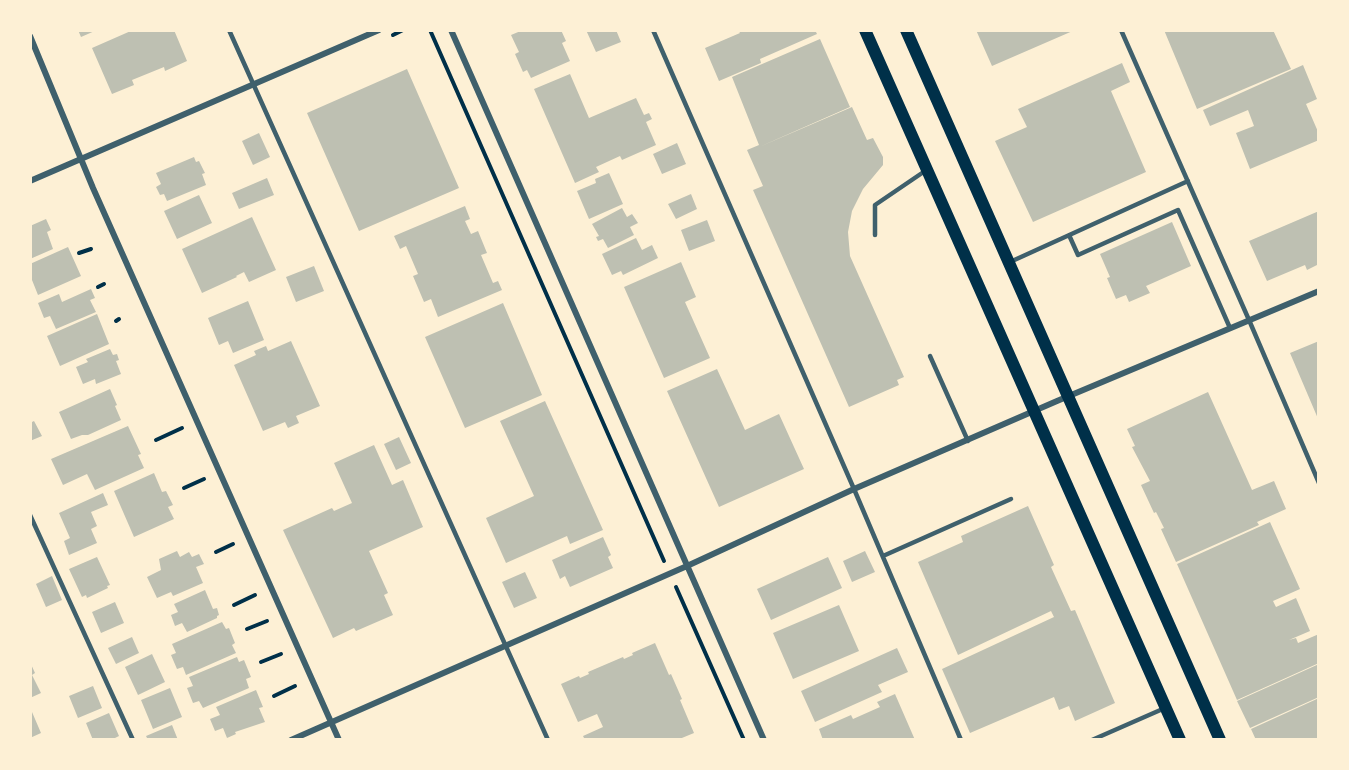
<!DOCTYPE html>
<html>
<head>
<meta charset="utf-8">
<style>
	body { margin:0 }
	#map { position:relative; width:1349px; height:770px; overflow:hidden; background:#fdf0d5; font-family:"DejaVu Sans",sans-serif }
	canvas { display:block }
	.frame { position:absolute; inset:0; border:32px solid #fdf0d5; pointer-events:none }
</style>
</head>
<body>
<div id="map">
<canvas width="1349" height="770"></canvas>
<div class="frame"></div>
</div>
<script>
const context = document.querySelector('canvas').getContext('2d');
context.lineJoin = 'round';
function fillPath(path, color) { context.fillStyle = color; context.fill(path, 'evenodd'); }
const shape = rows => new Path2D(rows.map(r => 'M' + r).join(''));
function stroke(path, color, width, dash) { context.strokeStyle = color; context.lineWidth = width; context.lineCap = dash ? 'butt' : 'round'; context.setLineDash(dash || []); context.stroke(path); }
fillPath(shape([
	[78,30,97,30,81,37],
	[133,30,174,30,187,61,165,71,164,67,132,80,134,85,112,94,92,48],
	[523,30,561,30,566,41,562,43,570,61,531,78,527,70,523,72,515,54,519,52,511,35],
	[586,30,616,30,621,42,596,52],
	[738,30,815,30,817,34,760,59,761,63,719,81,705,48,740,33],
	[976,30,1075,30,992,66],
	[1164,30,1273,30,1291,69,1197,109],
	[820,39,850,107,759,147,852,107,867,140,873,138,883,157,883,165,863,189,852,211,848,232,850,256,904,377,897,380,899,385,849,407,753,190,763,186,747,150,759,145,732,77],
	[1122,63,1130,82,1111,91,1146,172,1033,222,995,141,1027,127,1018,109],
	[1303,65,1317,99,1306,104,1319,134,1319,140,1250,169,1236,133,1254,126,1248,110,1210,126,1203,110],
	[407,69,459,188,359,231,307,113],
	[570,74,589,118,636,98,644,115,649,113,652,119,646,122,656,145,622,160,620,156,596,167,599,172,575,183,534,89],
	[259,133,270,157,253,165,242,141],
	[677,143,686,164,662,174,653,154],
	[194,157,196,162,199,161,205,173,202,174,206,185,167,201,164,194,160,195,156,187,161,184,156,173],
	[609,173,623,204,589,219,577,191,596,183,595,179],
	[267,178,274,195,239,209,232,193],
	[691,194,697,209,676,219,668,204],
	[199,195,212,223,177,239,164,211],
	[465,206,470,219,465,221,471,234,478,231,487,253,481,255,493,283,498,281,502,290,438,317,431,299,424,302,413,276,418,274,406,246,400,249,394,236],
	[622,208,627,217,632,214,638,223,630,227,634,235,608,248,603,239,598,241,596,237,599,236,592,224],
	[1319,211,1319,264,1307,270,1305,265,1267,281,1249,241],
	[252,217,276,270,249,282,244,272,236,276,237,277,202,293,182,249],
	[46,219,51,230,47,232,53,249,30,259,30,226],
	[707,220,715,241,689,251,681,230],
	[1172,222,1191,266,1146,286,1150,293,1129,302,1126,295,1116,299,1107,278,1110,277,1100,254],
	[636,238,642,250,652,245,658,258,623,275,621,271,612,275,602,254],
	[68,247,81,276,38,295,30,275,30,264],
	[681,262,696,297,685,302,710,358,664,378,624,287],
	[314,266,324,291,296,302,286,277],
	[91,289,95,298,90,300,96,312,56,329,50,316,44,318,38,303,59,294,62,302],
	[248,301,264,340,233,353,228,341,219,345,208,318],
	[503,303,542,395,465,428,425,337],
	[97,314,109,344,60,366,47,336],
	[291,341,320,406,296,416,299,423,288,428,285,422,263,431,234,365,256,355,254,351,266,346,268,351],
	[1319,341,1319,421,1290,353],
	[110,349,113,355,117,354,119,360,116,361,121,374,96,384,95,379,83,384,76,367,88,362,86,359],
	[717,369,745,430,779,414,804,469,719,507,667,391],
	[110,389,117,405,115,406,121,420,88,435,82,435,71,439,59,412],
	[1208,392,1252,490,1274,481,1286,509,1257,522,1259,525,1176,562,1161,529,1164,528,1156,512,1154,513,1141,485,1150,481,1132,447,1135,446,1127,429],
	[545,401,603,530,570,544,567,536,506,563,486,518,534,496,500,421],
	[34,421,42,436,30,441,30,423],
	[128,426,141,454,138,455,144,468,95,490,87,474,63,485,51,459],
	[399,437,411,463,396,470,384,444],
	[374,445,392,485,403,480,423,527,369,551,388,593,384,595,393,615,356,631,354,628,333,638,283,530,332,508,334,511,352,503,334,463],
	[154,473,162,492,166,491,173,505,168,507,174,519,134,537,114,491],
	[103,493,108,505,91,512,97,526,91,529,97,543,69,555,64,541,70,538,59,513],
	[1028,506,1054,565,1051,567,1071,611,1075,610,1115,703,1075,721,1069,706,1059,710,1054,697,970,733,942,669,1054,617,1051,611,958,655,918,562,963,542,961,536],
	[1270,522,1300,589,1273,601,1276,607,1296,598,1310,631,1289,640,1296,638,1298,643,1319,634,1319,663,1237,700,1177,564],
	[603,537,611,555,608,557,613,568,570,587,565,576,560,579,552,560],
	[177,551,180,557,189,552,192,557,199,554,204,564,196,567,203,583,173,596,171,592,157,598,147,577,161,570,159,559],
	[865,551,875,572,852,582,843,561],
	[97,557,110,585,107,586,108,588,87,598,86,595,82,597,69,569],
	[828,557,842,588,771,620,757,589],
	[525,572,537,598,514,608,502,582],
	[52,576,62,600,46,607,36,584],
	[205,590,213,609,217,608,219,615,217,616,217,618,187,632,182,623,175,626,171,615,178,612,174,604],
	[115,602,124,623,101,633,92,612],
	[839,605,859,651,793,679,773,633],
	[222,622,226,629,229,628,235,643,232,645,236,653,186,675,183,667,177,669,171,655,176,653,172,644],
	[132,637,139,653,116,664,108,648],
	[655,643,669,675,671,674,682,699,680,700,694,733,677,740,585,740,583,736,603,727,597,714,578,722,561,684,579,676,580,678,589,674,588,672,623,657,624,659,633,655,632,653],
	[897,648,908,672,878,685,882,692,815,722,801,691],
	[152,654,165,682,138,695,125,667],
	[237,657,239,662,244,660,251,677,246,679,249,688,203,708,199,701,193,703,187,688,193,686,189,677],
	[30,662,35,673,32,675,41,693,30,698],
	[1319,664,1319,697,1250,728,1237,701],
	[93,686,102,708,78,718,69,696],
	[170,688,182,717,153,729,141,700],
	[256,690,263,707,259,708,265,722,235,732,236,734,227,738,223,728,215,731,210,719,220,715,216,707],
	[895,694,915,740,823,740,819,729,851,715,853,719,880,707,877,702],
	[1319,698,1319,740,1256,740,1251,729],
	[32,712,41,733,30,738,30,713],
	[109,713,119,736,111,740,93,740,86,723],
	[172,725,178,740,148,740,146,736]
]), '#bec0b2');
stroke(shape([
	[430,30,664,561],
	[393,35,403,30],
	[79,253,91,249],
	[98,287,104,284],
	[116,321,119,319],
	[156,440,182,428],
	[184,488,204,479],
	[216,552,233,544],
	[676,587,744,740],
	[234,605,255,595],
	[247,629,267,621],
	[261,662,281,654],
	[274,696,295,686]
]), '#003049', 4);
stroke(shape([
	[229,30,548,740],
	[653,30,854,489,961,740],
	[1121,30,1249,320,1319,483],
	[875,235,875,205,925,171],
	[1069,235,1078,255,1178,210,1230,328],
	[1010,262,1188,181],
	[930,356,968,441],
	[30,515,133,740],
	[883,556,1011,499],
	[1092,740,1165,708]
]), '#3f606c', 4.5);
stroke(shape([
	[451,30,764,740],
	[30,36,93,188,339,740],
	[30,181,379,30],
	[291,740,687,566,854,489,1057,401,1319,291]
]), '#3f606c', 6);
stroke(shape([
	[865,30,1180,740],
	[906,30,1220,740]
]), '#003049', 12);
</script>
</body>
</html>
